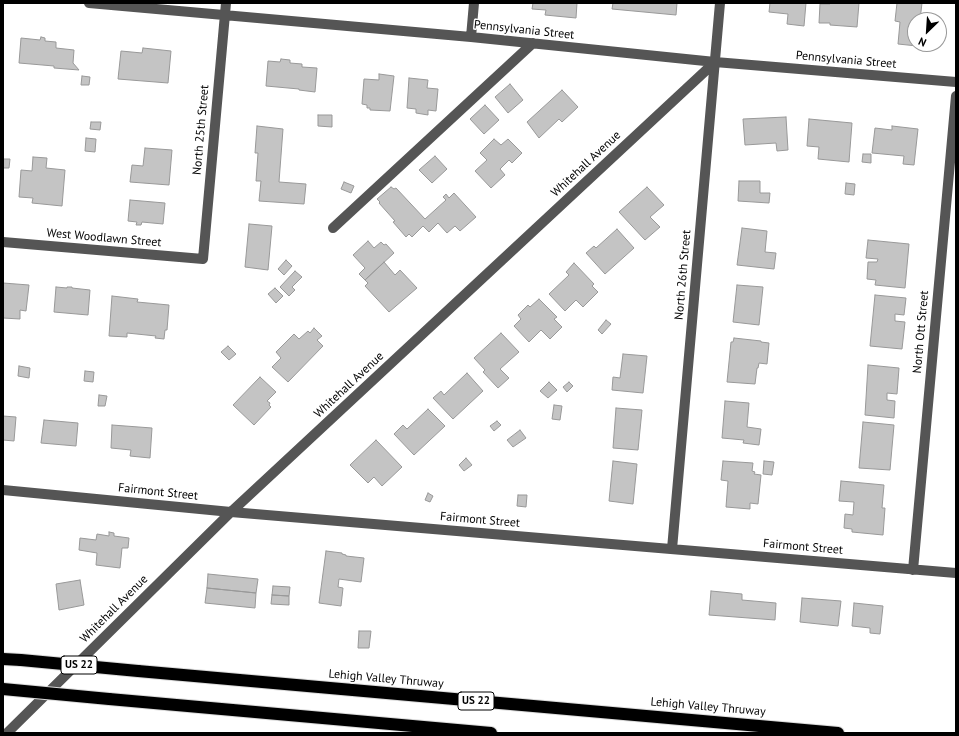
<!DOCTYPE html>
<html>
<head>
<meta charset="utf-8">
<style>
	body { margin:0 }
	#map { position:relative; width:959px; height:736px; overflow:hidden; background:#fff; font-family:"PT Sans",sans-serif }
	canvas { display:block }
	.frame { position:absolute; inset:0; border:4px solid #000; pointer-events:none }
	.north { position:absolute; left:907px; top:12px; width:40px; height:40px; box-sizing:border-box; background:#fff; border:1px solid #999; border-radius:50%; rotate:205deg; font-size:11px; font-weight:700; line-height:16px; text-align:center; color:#000 }
	.north::after { content:''; display:block; margin:auto; width:14px; height:18px; background:#000; clip-path:polygon(50% 0,100% 100%,50% 72%,0 100%) }
</style>
</head>
<body>
<div id="map">
<canvas width="959" height="736"></canvas>
<div class="frame"></div>
<div class="north">N</div>
</div>
<script>
const context = document.querySelector('canvas').getContext('2d');
context.lineJoin = 'round';
function fillPath(path, color) { context.fillStyle = color; context.fill(path, 'evenodd'); }
const shape = rows => new Path2D(rows.map(r => 'M' + r).join(''));
function stroke(path, color, width, dash) { context.strokeStyle = color; context.lineWidth = width; context.lineCap = dash ? 'butt' : 'round'; context.setLineDash(dash || []); context.stroke(path); }
function drawText(font, color, halo, rows, align = 'center') {
  context.font = font + ' "PT Sans",sans-serif'; context.lineWidth = 3; context.setLineDash([]); context.textBaseline = 'middle'; context.strokeStyle = halo; context.fillStyle = color; for (const [text, x, y, turn = 0] of rows) {
    context.save(); context.translate(x, y); context.rotate((+turn || 0) * Math.PI / 180); context.textAlign = isNaN(turn) ? turn : align; if (halo) context.strokeText(text, 0, 0); context.fillText(text, 0, 0); context.restore();
  }
}
const building = shape([
	[533,3,577,3,576,18,545,15,546,10,532,9,533,3],
	[613,3,677,3,676,15,612,9,613,3],
	[770,3,806,3,804,26,787,24,788,14,769,12,770,3],
	[830,3,859,3,857,27,830,25,830,23,819,23,820,4,830,4,830,3],
	[897,3,922,3,920,20,915,20,915,44,917,44,917,46,898,44,900,22,895,21,897,3],
	[41,37,45,38,45,41,56,42,56,48,74,50,73,63,79,70,54,68,54,66,19,63,21,38,40,40,41,37],
	[143,48,171,51,168,83,118,79,121,51,142,53,143,48],
	[281,59,290,60,290,63,302,64,302,67,317,68,315,92,299,90,299,89,266,86,268,61,280,62,281,59],
	[379,74,394,76,390,111,370,110,370,108,367,108,367,105,362,104,364,79,379,80,379,74],
	[82,76,90,77,89,85,81,85,82,76],
	[409,78,428,80,427,88,438,89,436,111,428,110,428,115,416,113,416,109,407,108,409,78],
	[510,84,523,100,508,113,495,97,510,84],
	[562,90,578,107,562,122,559,119,539,138,527,122,562,90],
	[485,105,499,120,484,134,470,119,485,105],
	[318,115,332,115,332,127,318,126,318,115],
	[786,117,788,150,777,151,776,143,745,145,743,119,786,117],
	[809,119,852,123,849,162,818,159,819,147,807,146,809,119],
	[91,122,101,122,100,130,90,129,91,122],
	[257,126,283,129,279,182,306,184,304,204,259,201,261,181,256,181,258,153,255,153,257,126],
	[892,126,918,129,914,165,903,164,904,156,872,153,875,128,892,130,892,126],
	[86,138,96,139,95,152,85,151,86,138],
	[494,139,501,145,508,139,522,153,512,163,509,160,500,169,505,175,491,188,475,171,487,160,480,153,494,139],
	[145,148,172,150,169,185,130,182,132,165,143,166,145,148],
	[863,154,871,154,871,163,862,162,863,154],
	[435,156,447,169,432,183,419,170,435,156],
	[33,157,47,158,46,168,65,170,62,206,32,203,33,198,19,197,21,170,32,171,33,157],
	[3,159,10,159,9,168,3,168,3,159],
	[739,181,760,181,760,193,770,193,769,203,738,201,739,181],
	[344,182,354,186,351,193,341,189,344,182],
	[846,183,855,184,854,195,845,194,846,183],
	[391,187,394,189,396,188,425,219,446,200,443,197,446,194,449,198,454,193,476,217,460,231,455,226,447,233,438,223,429,232,423,226,412,237,409,234,406,237,393,222,395,221,379,203,380,202,377,199,391,187],
	[647,187,664,205,650,217,660,227,645,240,619,212,647,187],
	[130,200,165,203,163,224,142,222,141,225,136,225,137,222,128,221,130,200],
	[249,224,272,226,268,270,245,267,249,224],
	[742,228,767,231,765,252,776,253,774,269,737,265,742,228],
	[617,229,634,248,605,274,586,253,594,246,596,248,617,229],
	[868,240,909,244,905,288,875,285,876,280,867,279,868,262,877,262,878,259,866,258,868,240],
	[368,241,374,248,381,242,384,245,386,244,394,253,365,280,359,274,365,268,353,255,368,241],
	[286,260,292,266,284,275,278,269,286,260],
	[384,262,395,275,400,270,417,288,389,312,365,286,368,283,365,280,384,262],
	[574,263,594,284,592,286,598,292,583,307,576,300,565,311,549,294,569,275,566,272,574,263],
	[295,271,302,277,292,287,295,290,289,296,280,287,295,271],
	[3,283,29,285,26,311,20,310,20,319,3,318,3,283],
	[737,285,763,287,759,325,733,322,737,285],
	[56,287,67,288,67,287,72,287,72,288,90,290,88,315,54,312,56,287],
	[275,288,283,296,276,303,268,294,275,288],
	[875,295,906,298,904,315,895,314,895,321,905,322,902,349,870,346,875,295],
	[112,296,138,299,137,302,169,305,167,330,165,330,164,339,155,338,156,336,127,333,127,337,109,336,112,296],
	[539,299,557,317,554,319,562,327,550,339,541,330,529,342,514,326,521,319,518,315,528,305,530,307,539,299],
	[606,320,611,324,602,334,598,330,606,320],
	[314,328,322,336,317,340,323,346,288,382,272,367,281,358,276,352,294,334,299,339,308,331,310,333,314,328],
	[501,333,519,352,500,369,509,378,498,388,483,372,485,370,474,358,501,333],
	[734,338,761,341,761,342,769,343,767,364,759,363,758,368,757,368,755,384,727,382,731,342,733,342,734,338],
	[228,346,236,354,229,360,221,352,228,346],
	[623,354,647,356,643,393,612,390,613,377,620,378,623,354],
	[868,365,899,368,897,394,887,393,887,400,895,401,894,418,865,415,868,365],
	[19,366,30,368,29,378,18,376,19,366],
	[85,371,94,372,93,382,84,381,85,371],
	[467,373,483,391,453,419,433,398,441,391,444,395,467,373],
	[260,377,276,392,267,401,270,403,269,405,271,407,254,425,233,405,260,377],
	[549,382,557,390,548,398,540,391,549,382],
	[569,382,573,386,567,392,563,387,569,382],
	[99,395,107,396,105,406,98,406,99,395],
	[725,401,749,403,747,427,761,429,759,445,743,443,744,440,722,438,725,401],
	[554,405,562,406,560,420,552,419,554,405],
	[616,408,642,410,638,450,613,448,616,408],
	[428,409,445,426,414,455,394,434,403,425,407,429,428,409],
	[3,416,16,417,14,441,3,440,3,416],
	[44,420,78,423,76,446,41,443,44,420],
	[497,421,501,425,494,431,490,426,497,421],
	[863,422,894,425,890,470,859,468,863,422],
	[112,425,152,428,150,458,130,456,131,450,111,448,112,425],
	[520,430,526,438,513,447,507,440,520,430],
	[376,440,402,467,382,486,374,477,368,483,350,465,376,440],
	[466,458,472,465,464,471,459,465,466,458],
	[613,461,637,464,633,504,609,501,613,461],
	[723,461,753,463,752,471,755,472,754,474,761,475,758,504,750,503,750,509,726,507,728,481,721,480,723,461],
	[764,461,774,462,772,475,763,474,764,461],
	[841,481,884,485,882,508,885,508,883,535,852,532,852,529,844,528,845,514,853,515,854,502,839,501,841,481],
	[428,493,433,496,430,502,425,500,428,493],
	[518,495,527,495,526,507,517,506,518,495],
	[109,532,114,533,114,536,129,538,128,548,122,548,120,568,96,565,97,553,79,550,80,538,96,540,97,534,109,536,109,532],
	[326,551,342,553,342,554,346,555,346,556,364,558,361,582,339,579,338,587,343,588,341,606,319,603,326,551],
	[208,574,258,579,256,593,207,588,208,574],
	[80,580,84,605,59,610,56,584,80,580],
	[273,586,290,587,289,596,272,595,273,586],
	[207,588,256,593,255,608,205,603,207,588],
	[711,591,742,594,742,600,776,603,775,620,709,615,711,591],
	[272,595,289,596,289,605,271,604,272,595],
	[802,598,841,601,838,626,800,622,802,598],
	[854,603,883,606,880,634,870,633,870,628,852,626,854,603],
	[359,631,371,631,369,648,358,648,359,631]
]);
fillPath(building, '#c4c4c4');
stroke(building, '#999', 1);
const highway = shape([
	[3,659,21,660],
	[138,671,838,733],
	[109,699,491,733]
]);
stroke(highway, '#dbdbdb', 14);
stroke(shape([
	[89,3,471,37,715,62,956,82],
	[471,37,474,3],
	[333,228,533,43],
	[3,242,203,259,226,3],
	[3,490,231,512,956,573],
	[672,549,720,3],
	[913,570,956,96],
	[7,733,231,512,715,62]
]), '#555', 10);
stroke(highway, '#000', 12);
const highwayBridge = shape([
	[21,660,138,671],
	[3,689,109,699]
]);
stroke(highwayBridge, '#dbdbdb', 14, []);
stroke(highwayBridge, '#000', 12);
for (const [x, y, w] of [
	[79,665,36],
	[476,701,36]
]) { const box = new Path2D(); box.roundRect(x - w / 2, y - 9, w, 18, 3); context.fillStyle = '#fff'; context.fill(box); stroke(box, '#000', 1); }
drawText('bold 11px', '#000', null, [
	["US 22",79,665],
	["US 22",476,701]
]);
drawText('12px', '#000', '#fff', [
	["Pennsylvania Street",524,30,6],
	["Pennsylvania Street",846,60,5],
	["North 25th Street",201,130,-85],
	["Whitehall Avenue",586,164,-43],
	["West Woodlawn Street",104,238,5],
	["North 26th Street",683,275,-85],
	["North Ott Street",921,332,-85],
	["Whitehall Avenue",349,385,-43],
	["Fairmont Street",158,492,6],
	["Fairmont Street",480,520,5],
	["Fairmont Street",803,547,5],
	["Whitehall Avenue",114,609,-45],
	["Lehigh Valley Thruway",386,679,5],
	["Lehigh Valley Thruway",708,707,5]
]);
</script>
</body>
</html>
